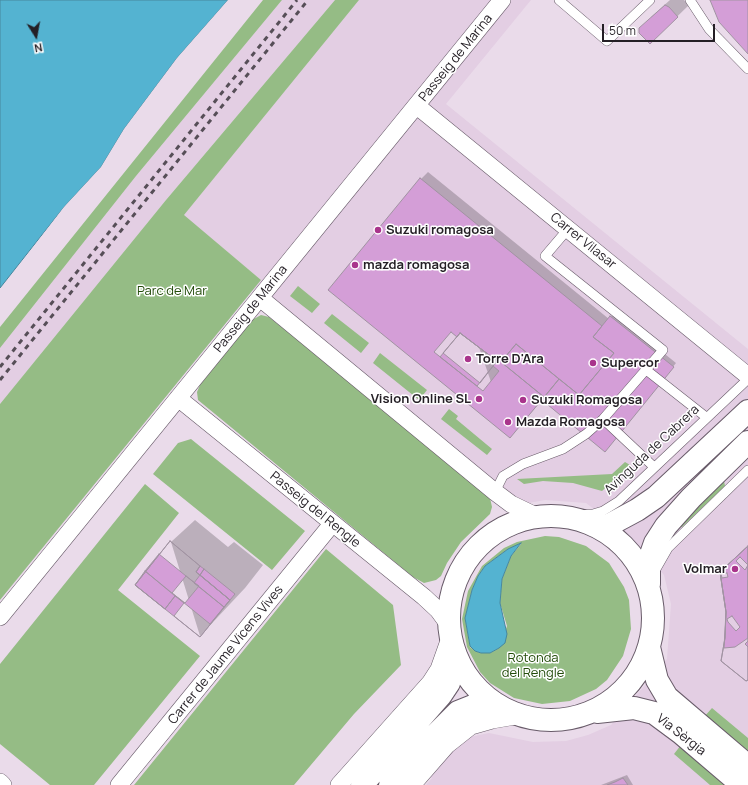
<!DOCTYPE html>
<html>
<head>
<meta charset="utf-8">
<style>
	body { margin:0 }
	#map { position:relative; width:748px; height:785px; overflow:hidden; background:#eadbea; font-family:Manrope,sans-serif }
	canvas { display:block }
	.north { position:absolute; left:16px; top:16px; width:40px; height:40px; -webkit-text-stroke:3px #fff; paint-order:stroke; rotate:169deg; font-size:11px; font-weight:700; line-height:16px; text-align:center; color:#241f25 }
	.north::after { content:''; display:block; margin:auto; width:14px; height:18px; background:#241f25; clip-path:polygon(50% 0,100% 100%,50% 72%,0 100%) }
	.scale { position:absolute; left:602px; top:24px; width:113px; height:18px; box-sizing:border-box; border:2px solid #241f25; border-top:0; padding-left:5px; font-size:12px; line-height:14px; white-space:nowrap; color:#241f25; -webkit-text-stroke:3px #fff; paint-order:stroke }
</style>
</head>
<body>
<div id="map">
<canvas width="748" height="785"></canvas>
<div class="north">N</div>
<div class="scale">50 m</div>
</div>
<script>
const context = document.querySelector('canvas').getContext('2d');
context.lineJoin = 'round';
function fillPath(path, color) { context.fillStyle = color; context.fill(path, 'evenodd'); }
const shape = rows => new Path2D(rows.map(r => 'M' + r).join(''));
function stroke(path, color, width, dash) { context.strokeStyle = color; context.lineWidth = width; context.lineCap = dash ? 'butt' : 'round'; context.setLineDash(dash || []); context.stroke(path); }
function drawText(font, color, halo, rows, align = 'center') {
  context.font = font + ' Manrope,sans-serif'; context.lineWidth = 3; context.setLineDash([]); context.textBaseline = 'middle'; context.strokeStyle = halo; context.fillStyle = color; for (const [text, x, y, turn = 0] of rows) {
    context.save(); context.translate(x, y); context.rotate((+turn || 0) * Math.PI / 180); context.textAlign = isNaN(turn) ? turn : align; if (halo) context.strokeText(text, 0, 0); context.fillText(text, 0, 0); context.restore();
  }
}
fillPath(shape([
	[282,0,335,0,166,200,0,404,0,348,136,176],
	[359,0,531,0,446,104,748,349,748,785,426,785,432,778,427,773,460,739,489,733,533,742,566,741,588,735,611,725,667,659,671,604,664,575,630,537,586,503,545,500,512,506,252,291,261,280,183,216]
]), '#e3cee3');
fillPath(shape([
	[263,0,282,0,136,176,0,348,0,327],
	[335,0,359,0,184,215,261,280,0,600,0,404,166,200],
	[298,286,320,304,312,313,290,296],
	[332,314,369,343,361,353,324,323],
	[261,315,269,317,288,332,490,498,492,507,490,514,461,542,447,563,441,576,436,580,424,583,413,577,198,400,197,392,200,385,252,320],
	[380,353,427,390,419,400,373,363],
	[449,409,458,416,456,419,492,449,487,455,441,419],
	[191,439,305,531,272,570,153,474,178,443],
	[625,462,630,465,602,491,573,483,543,481,524,484,517,479,612,474],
	[724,481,725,486,682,527,678,527],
	[145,484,179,513,118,590,200,656,94,785,50,785,0,744,0,664],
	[545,536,559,537,586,546,609,563,624,587,629,600,631,629,623,656,607,680,596,689,570,701,542,704,514,698,490,683,480,672,467,647,462,619,468,591,482,566,504,548,517,542],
	[521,544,511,556,502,579,500,603,507,626,499,648,490,653,481,653,475,651,470,647,465,618,472,590,478,576,485,566,508,549],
	[326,549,393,605,401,665,354,714,294,785,134,785],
	[712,708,748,738,748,754,704,717],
	[681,745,727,785,710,785,674,754]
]), '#95bc85');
const water = shape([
	[0,0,228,0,177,58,124,129,101,167,64,207,0,288,0,0],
	[521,543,511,556,502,579,500,603,507,634,505,643,499,648,490,653,481,653,475,651,470,646,465,618,472,590,478,576,485,566,508,549,521,543]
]);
fillPath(water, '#54b3d1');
stroke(water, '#46879d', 1);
fillPath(shape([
	[228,0,230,0,179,60,126,130,103,169,66,209,0,290,64,207,101,167,124,129,177,58]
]), '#eadbea');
fillPath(shape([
	[670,0,684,0,689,5,650,43,651,17],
	[428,172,609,319,614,313,676,363,608,447,543,399,510,437,421,179],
	[195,520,228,547,234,542,263,565,245,588,200,636,171,542],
	[627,775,633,785,601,785]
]), '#0003');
const building = shape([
	[710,0,748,0,748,54,719,22,710,0],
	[665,5,669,7,678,17,650,44,639,33,639,28,665,5],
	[420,178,602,326,593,337,614,353,579,395,516,344,501,362,544,397,510,438,328,290,420,178],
	[610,316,674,367,605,452,542,400,559,379,579,395,614,353,593,337,610,316],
	[451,332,457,337,460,333,497,361,493,366,499,371,483,391,434,352,451,332],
	[460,333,497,361,480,383,443,353,460,333],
	[460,333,497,361,477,386,440,357,460,333],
	[516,344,559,379,544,397,501,362,516,344],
	[170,541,200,566,196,572,230,600,200,637,135,585,170,541],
	[170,541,200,566,196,572,230,600,200,637,174,616,184,603,175,596,165,609,135,585,170,541],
	[748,546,748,680,746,681,721,661,725,638,726,612,720,572,748,546],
	[748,546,748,638,735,647,724,648,726,612,720,572,748,546],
	[748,546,748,641,745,644,748,647,748,680,746,681,721,661,725,638,726,612,720,572,748,546],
	[159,554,224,607,210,624,145,571,159,554],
	[740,557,748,565,745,570,736,561,740,557],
	[200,566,204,569,200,575,196,572,200,566],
	[204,569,235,594,230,600,200,575,204,569],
	[145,571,175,596,165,609,135,585,145,571],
	[727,573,728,577,722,578,721,574,727,573],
	[200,575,230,600,224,607,194,583,200,575],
	[186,576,199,586,185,603,172,593,186,576],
	[732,616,740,627,736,631,728,622,727,619,732,616],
	[623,778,628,785,607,785,615,782,623,778]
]);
fillPath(building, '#d49ed7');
stroke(building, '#a193a2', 1);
const service = shape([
	[559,0,607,41,650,0],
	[690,0,709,29,748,69],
	[645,369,706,417],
	[603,419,654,467],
	[495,492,503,476,523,464,563,449,586,434,603,419,663,350,545,256,568,229],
	[563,516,593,514,603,511,619,501,748,379],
	[656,569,668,548,748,470]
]);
const minor = shape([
	[417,106,748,376],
	[260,298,495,492,511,504,536,516],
	[178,398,424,597,438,610,449,625],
	[0,617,502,0],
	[0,782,3,785],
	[119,785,332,524],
	[339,785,430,683,439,669,450,638],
	[412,785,447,745,471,726,492,720,521,715]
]);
const primary = shape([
	'449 618a102 102 0 1 1 204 0a102 102 0 1 1-204 0Z',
	[597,526,609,525,637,510,656,497,748,411],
	[649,584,649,560,655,543,666,526,691,498,748,442],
	[649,647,657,680,667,697,748,766],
	[597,712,634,708,654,713,681,733,742,785],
	[362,785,441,695,449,683,456,657],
	[390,785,428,742,458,712,478,704,496,704]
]);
stroke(service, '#685b69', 10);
stroke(minor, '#685b69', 18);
stroke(primary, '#685b69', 24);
stroke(service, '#fff', 9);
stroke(minor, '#fff', 17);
stroke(primary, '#fff', 22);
stroke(shape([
	[0,367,297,0],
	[0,380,308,0]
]), '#564e57', 3, [5, 5]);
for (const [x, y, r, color] of [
	[378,230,4,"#a9348c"],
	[355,265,4,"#a9348c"],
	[468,359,4,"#a9348c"],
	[593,363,4,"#a9348c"],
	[479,399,4,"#a9348c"],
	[523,400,4,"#a9348c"],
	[508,422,4,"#a9348c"],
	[735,569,4,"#a9348c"]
]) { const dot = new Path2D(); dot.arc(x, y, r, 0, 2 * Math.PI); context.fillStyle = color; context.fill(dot); stroke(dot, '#fff', 1.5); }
drawText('13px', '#241f25', '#fff', [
	["Passeig de Marina",456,58,-51],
	["Carrer Vilasar",583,241,39],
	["Passeig de Marina",251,309,-51],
	["Avinguda de Cabrera",652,450,-43],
	["Passeig del Rengle",315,510,39],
	["Carrer de Jaume Vicens Vives",226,655,-51],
	["Via Sèrgia",681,735,38]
]);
drawText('bold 13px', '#241f25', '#fff', [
	["Suzuki romagosa",386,230],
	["mazda romagosa",363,265],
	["Torre D'Ara",476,359],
	["Supercor",601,363],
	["Vision Online SL",471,399,"right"],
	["Suzuki Romagosa",531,400],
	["Mazda Romagosa",516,422],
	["Volmar",727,569,"right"]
], 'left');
drawText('13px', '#234c0a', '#fff', [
	["Parc de Mar",172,291],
	["Rotonda",533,658],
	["del Rengle",533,673]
]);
</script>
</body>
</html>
